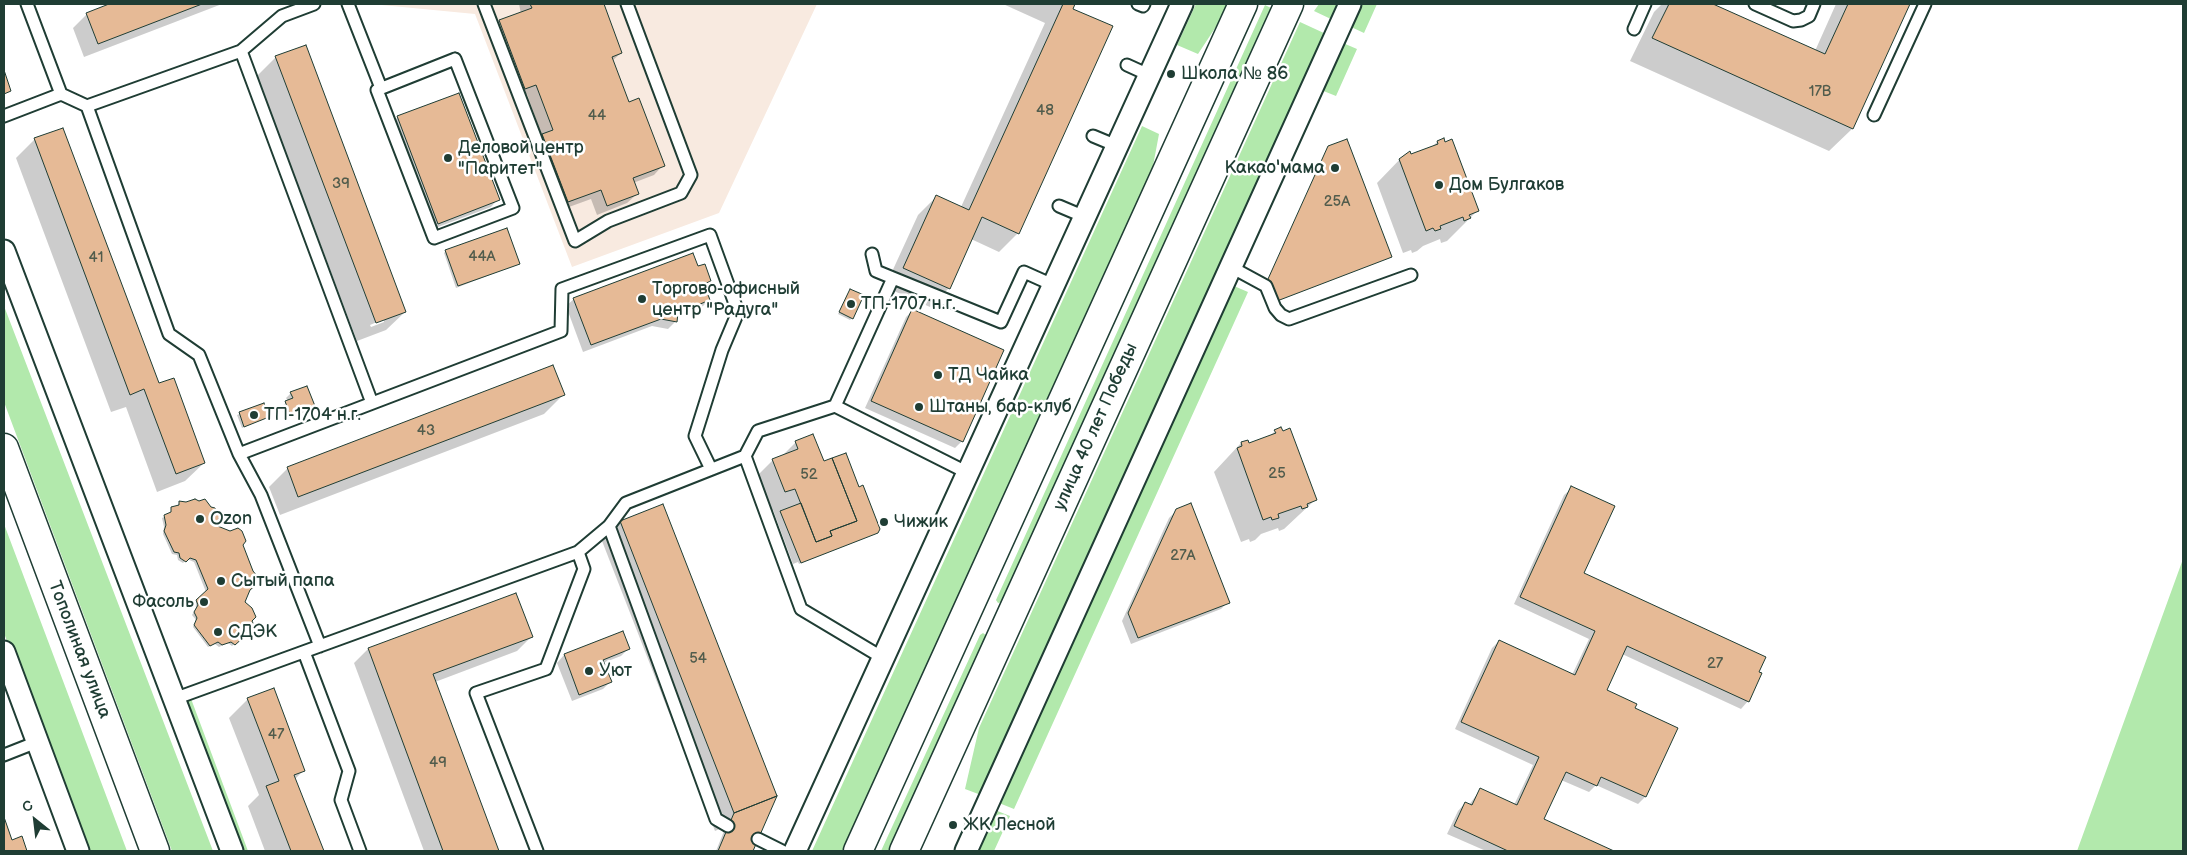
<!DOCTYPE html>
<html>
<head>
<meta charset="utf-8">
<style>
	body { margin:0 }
	#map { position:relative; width:2187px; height:855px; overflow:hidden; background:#fff; font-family:"Balsamiq Sans",sans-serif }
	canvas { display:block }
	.frame { position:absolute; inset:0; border:5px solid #1f3d34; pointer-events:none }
	.north { position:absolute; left:10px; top:795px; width:50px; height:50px; -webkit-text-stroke:4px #fff; paint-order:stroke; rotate:331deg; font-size:14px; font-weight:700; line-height:20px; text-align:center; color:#1f3d34 }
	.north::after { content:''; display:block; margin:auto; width:18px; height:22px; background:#1f3d34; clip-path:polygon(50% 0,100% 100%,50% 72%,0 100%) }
</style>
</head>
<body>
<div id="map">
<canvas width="2187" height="855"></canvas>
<div class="frame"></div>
<div class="north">С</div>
</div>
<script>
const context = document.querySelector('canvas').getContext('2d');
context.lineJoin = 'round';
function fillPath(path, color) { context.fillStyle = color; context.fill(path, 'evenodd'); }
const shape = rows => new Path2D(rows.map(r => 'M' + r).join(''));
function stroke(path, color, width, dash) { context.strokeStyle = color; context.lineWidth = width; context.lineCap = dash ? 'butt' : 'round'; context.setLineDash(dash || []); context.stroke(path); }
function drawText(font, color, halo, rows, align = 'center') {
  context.font = font + ' "Balsamiq Sans",sans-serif'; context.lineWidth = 5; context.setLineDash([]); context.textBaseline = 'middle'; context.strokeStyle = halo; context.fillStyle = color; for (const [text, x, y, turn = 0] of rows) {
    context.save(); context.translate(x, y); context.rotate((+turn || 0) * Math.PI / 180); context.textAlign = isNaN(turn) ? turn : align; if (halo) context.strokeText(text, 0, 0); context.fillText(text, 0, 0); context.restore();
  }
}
fillPath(shape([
	[371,4,817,4,719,213,572,267,475,14]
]), '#f8eae0');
fillPath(shape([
	[1196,4,1231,4,1198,54,1177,45],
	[1319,4,1340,4,1333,20,1314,11],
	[1359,4,1377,4,1364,33,1349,26],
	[1265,5,1273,9,1003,602,998,603,996,600],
	[1300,22,1326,34,981,795,965,789,979,728],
	[1343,43,1357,49,1336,96,1321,90],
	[1142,126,1159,134,1150,182,848,851,812,851],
	[1234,286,1248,292,1014,809,999,803],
	[4,306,213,851,172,851,4,402],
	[4,524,127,851,85,851,4,633],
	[2183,559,2183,851,2077,851],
	[983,633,987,636,892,851,881,851,980,635],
	[190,696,248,851,234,851,179,704],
	[995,810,1010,816,994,851,977,851]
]), '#b2e9ac');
fillPath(shape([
	[113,4,222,4,84,57,73,28,87,14],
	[519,4,602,4,621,53,612,61,628,103,663,165,654,175,633,183,637,194,627,203,597,215,591,199,558,211,533,145,542,136,527,94,516,98,490,31,500,21,521,14],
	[1003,4,1074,4,1018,233,999,252,971,239,949,288,930,307,885,287,918,215,937,196,961,207,1045,23],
	[1662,4,1710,4,1815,51,1836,4,1909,4,1852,129,1829,151,1630,61,1654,12],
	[276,57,405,312,386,330,357,341,257,76],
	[384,319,384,322,371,327,370,325],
	[398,117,498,199,491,207,430,230,391,124],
	[62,129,159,385,204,463,185,481,157,492,126,407,111,412,16,158,34,140],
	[1437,142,1477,211,1447,241,1441,243,1440,239,1423,246,1417,251,1412,253,1411,250,1403,253,1377,183,1404,155,1409,153,1410,156,1431,148],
	[1329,147,1391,257,1274,302,1267,282],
	[446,251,518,264,456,288,444,253],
	[697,268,710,281,704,287,709,300,702,307,676,317,676,321,668,329,652,326,583,352,566,306,574,299],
	[850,290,852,318,850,320,838,314],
	[913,310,962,441,955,448,865,408,906,317],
	[291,393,313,406,309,411,285,419,281,407,288,401,286,398],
	[563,395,544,414,280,515,269,487,288,468],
	[263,405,268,417,242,428,237,415],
	[1275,431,1315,500,1284,529,1279,531,1278,528,1261,534,1255,540,1250,542,1249,539,1241,542,1214,472,1241,443,1248,445,1269,437],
	[796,442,859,489,877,532,799,564,798,562,793,564,773,510,763,514,750,483,773,460,782,456],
	[1572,488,1582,573,1758,672,1748,701,1741,709,1622,654,1605,691,1633,709,1645,797,1638,804,1596,785,1589,792,1561,780,1543,820,1611,851,1486,851,1447,834,1458,811,1465,803,1469,805,1480,790,1514,805,1533,765,1455,729,1492,648,1499,641,1572,675,1589,639,1514,604,1564,495],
	[204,500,213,526,242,545,248,590,243,603,254,626,232,646,228,643,219,647,215,644,208,647,193,627,196,620,192,615,196,608,195,603,206,592,194,562,187,559,183,563,178,560,177,555,172,554,163,534,164,527,162,518,170,514,172,508,177,506,179,503],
	[1177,510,1228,602,1221,609,1131,644,1122,621,1169,518],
	[621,522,774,799,751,851,716,851,726,826,715,831,602,541],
	[516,595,531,637,517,651,435,682,498,851,424,851,354,663,368,649],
	[622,633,628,649,621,656,603,663,610,682,603,689,572,701,557,663,564,655],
	[248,699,304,770,295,779,323,851,265,851,248,806,259,795,229,718],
	[4,820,12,841,21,838,26,851,4,851]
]), '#0003');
const building = shape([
	[109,4,202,4,98,44,86,13,109,4],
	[530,4,604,4,622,53,612,57,629,102,639,98,665,166,633,178,639,194,607,206,601,190,568,202,542,134,553,130,536,85,525,89,499,20,532,8,530,4],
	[1063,4,1075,4,1073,9,1113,26,1019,234,982,217,950,289,903,268,936,195,969,210,1063,4],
	[1669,4,1713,4,1825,54,1848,4,1910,4,1853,129,1652,38,1669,4],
	[306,45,406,312,376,323,275,56,306,45],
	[4,70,11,91,4,94,4,70],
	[459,93,500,200,438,224,397,116,459,93],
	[63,128,159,383,174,378,205,463,176,474,144,389,130,395,34,138,63,128],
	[1444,138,1445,142,1452,139,1479,211,1469,215,1471,218,1464,221,1463,217,1440,226,1441,229,1435,231,1433,228,1426,231,1399,159,1410,151,1411,154,1438,144,1437,141,1444,138],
	[1347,139,1392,257,1277,301,1268,279,1328,146,1347,139],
	[507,228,520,264,458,286,445,250,507,228],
	[693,253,698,266,705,264,711,281,704,284,710,300,678,313,677,322,661,319,591,345,573,298,693,253],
	[850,289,864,295,853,319,839,312,850,289],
	[912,309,1004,350,963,442,871,401,912,309],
	[553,365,565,395,298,497,287,467,553,365],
	[307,386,315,406,290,415,285,401,293,398,290,392,307,386],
	[264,403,269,417,244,427,239,412,264,403],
	[1281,427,1283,431,1290,428,1317,500,1307,504,1308,507,1302,509,1301,506,1278,514,1279,518,1272,520,1271,517,1263,520,1237,448,1242,446,1241,442,1248,440,1249,443,1276,433,1274,430,1281,427],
	[813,434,824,461,832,458,857,521,830,531,832,536,816,542,795,489,785,492,772,459,798,449,795,441,813,434],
	[846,453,859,487,863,485,880,529,878,533,801,563,780,511,801,503,816,542,832,536,830,531,857,521,832,458,846,453],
	[1571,486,1615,506,1584,573,1766,657,1759,672,1762,673,1749,702,1627,646,1607,690,1637,704,1635,708,1678,728,1646,797,1601,777,1597,786,1566,772,1544,819,1614,851,1508,851,1454,826,1465,802,1472,805,1480,788,1517,805,1539,757,1461,722,1499,640,1575,675,1595,631,1520,597,1571,486],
	[195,499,199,501,205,499,211,507,215,508,220,517,215,525,230,531,238,528,242,531,246,541,243,545,253,571,261,581,250,590,245,602,252,608,256,617,252,621,255,627,235,645,231,642,222,645,218,642,210,646,194,625,197,618,194,612,198,605,196,600,208,589,196,560,190,558,186,562,180,558,179,553,174,552,164,531,166,525,164,515,171,512,171,507,179,505,179,501,186,502,195,499],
	[1191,503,1230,603,1138,638,1128,613,1176,509,1191,503],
	[663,504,777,796,734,813,620,521,663,504],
	[516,593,533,637,433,674,499,851,443,851,368,648,516,593],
	[623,631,630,649,603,660,612,682,579,695,564,654,623,631],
	[274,688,305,771,294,775,324,851,291,851,266,786,279,781,247,698,274,688],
	[777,796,753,851,718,851,734,813,777,796],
	[4,817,12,840,22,836,27,851,4,851,4,817]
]);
fillPath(building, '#e6ba96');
stroke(building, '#1f3d34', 1);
const service = shape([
	[27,4,61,94,87,106,169,334,199,355,239,454,261,495,320,646],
	[348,4,381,88],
	[484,4,575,241,608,221,681,193,691,175,627,4],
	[1138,4,1143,6,1144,4],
	[1755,4,1793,21,1801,20,1809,16,1814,4],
	[1634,29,1645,4],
	[241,51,372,403],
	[455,59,513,208,434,238,377,90,455,59],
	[1127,65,1149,75],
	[87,106,241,51,282,16,314,4],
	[1874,115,1925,4],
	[4,116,61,94],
	[1093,136,1117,146],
	[1059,206,1085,217],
	[1231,267,1266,286,1275,308,1281,315,1289,319,1411,275],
	[893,278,1001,322,1024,272,1053,285],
	[835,406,893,278,876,271,872,254],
	[239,454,561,331,562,289,710,235,738,312,722,350,695,436,711,469],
	[745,456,801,609,883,658],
	[609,526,716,819,728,826],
	[304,652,349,771,341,800,360,851],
	[174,699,578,552,609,526,626,503,745,456,758,431,835,406,966,472],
	[4,755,37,742],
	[758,839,782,851],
	[537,851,476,693,546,669,584,569,578,552]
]);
const minor = shape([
	[4,251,232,851],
	[4,652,78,851],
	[795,851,1182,4],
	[966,851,1350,4]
]);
const secondary = shape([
	[4,448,155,851]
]);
const primary = shape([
	[858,851,1243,4],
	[904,851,1289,4]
]);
stroke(service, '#1f3d34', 15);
stroke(minor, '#1f3d34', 25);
stroke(secondary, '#1f3d34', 31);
stroke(primary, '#1f3d34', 31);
stroke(service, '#fff', 11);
stroke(minor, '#fff', 21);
stroke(secondary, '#fff', 28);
stroke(primary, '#fff', 28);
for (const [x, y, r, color] of [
	[1171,74,5,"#1f3d34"],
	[448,158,5,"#1f3d34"],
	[1335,168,5,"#1f3d34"],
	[1439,185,5,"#1f3d34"],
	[642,299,5,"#1f3d34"],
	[851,304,5,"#1f3d34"],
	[938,375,5,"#1f3d34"],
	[919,407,5,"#1f3d34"],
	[254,415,5,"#1f3d34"],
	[200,519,5,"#1f3d34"],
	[884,522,5,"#1f3d34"],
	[221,581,5,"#1f3d34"],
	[204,602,5,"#1f3d34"],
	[218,632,5,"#1f3d34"],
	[589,671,5,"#1f3d34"],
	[953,825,5,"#1f3d34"]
]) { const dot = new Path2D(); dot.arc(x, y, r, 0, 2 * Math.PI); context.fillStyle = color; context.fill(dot); stroke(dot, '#fff', 2); }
drawText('15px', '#515c4c', null, [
	["17В",1820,92],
	["48",1045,111],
	["44",597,116],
	["39",341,184],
	["25А",1337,202],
	["44А",482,257],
	["41",96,258],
	["43",426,431],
	["25",1277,474],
	["52",809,475],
	["27А",1183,556],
	["54",698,659],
	["27",1715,664],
	["47",276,735],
	["49",438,763]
]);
drawText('18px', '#1f3d34', '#fff', [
	["Школа № 86",1181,74],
	["Деловой центр",458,148],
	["\"Паритет\"",458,169],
	["Какао'мама",1325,168,"right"],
	["Дом Булгаков",1449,185],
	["Торгово-офисный",652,289],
	["центр \"Радуга\"",652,310],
	["ТП-1707 н.г.",861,304],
	["ТД Чайка",948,375],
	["Штаны, бар-клуб",929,407],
	["ТП-1704 н.г.",264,415],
	["Ozon",210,519],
	["Чижик",894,522],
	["Сытый папа",231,581],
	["Фасоль",194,602,"right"],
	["СДЭК",228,632],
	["Уют",599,671],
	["ЖК Лесной",963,825]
], 'left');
drawText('18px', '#1f3d34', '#fff', [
	["улица 40 лет Победы",1096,427,-66],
	["Тополиная улица",79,650,69]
]);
</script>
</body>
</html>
